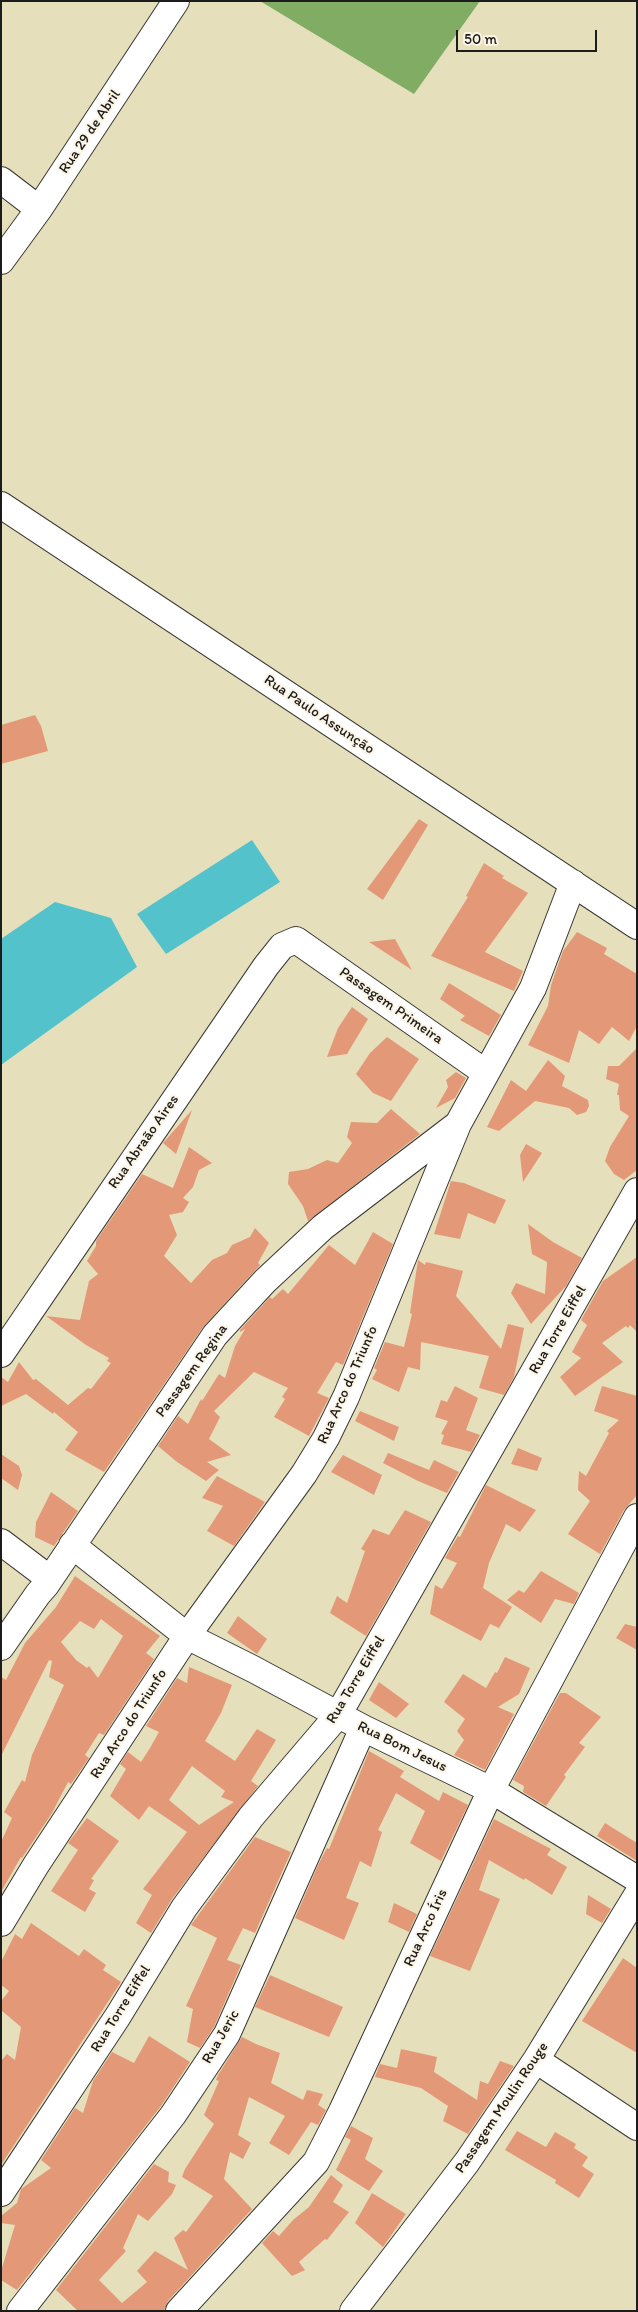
<!DOCTYPE html>
<html>
<head>
<meta charset="utf-8">
<style>
	body { margin:0 }
	#map { position:relative; width:638px; height:2312px; overflow:hidden; background:#e6dfbb; font-family:Itim,sans-serif }
	canvas { display:block }
	.frame { position:absolute; inset:0; border:2px solid #1c1c1c; pointer-events:none }
	.scale { position:absolute; left:456px; top:30px; width:141px; height:22px; box-sizing:border-box; border:2px solid #1c1c1c; border-top:0; padding-left:6px; font-size:15px; line-height:18px; white-space:nowrap; color:#1c1c1c; -webkit-text-stroke:4px #fcf5e5; paint-order:stroke }
</style>
</head>
<body>
<div id="map">
<canvas width="638" height="2312"></canvas>
<div class="frame"></div>
<div class="scale">50 m</div>
</div>
<script>
const context = document.querySelector('canvas').getContext('2d');
context.lineJoin = 'round';
function fillPath(path, color) { context.fillStyle = color; context.fill(path, 'evenodd'); }
const shape = rows => new Path2D(rows.map(r => 'M' + r).join(''));
function stroke(path, color, width, dash) { context.strokeStyle = color; context.lineWidth = width; context.lineCap = dash ? 'butt' : 'round'; context.setLineDash(dash || []); context.stroke(path); }
function drawText(font, color, halo, rows, align = 'center') {
  context.font = font + ' Itim,sans-serif'; context.lineWidth = 4; context.setLineDash([]); context.textBaseline = 'middle'; context.strokeStyle = halo; context.fillStyle = color; for (const [text, x, y, turn = 0] of rows) {
    context.save(); context.translate(x, y); context.rotate((+turn || 0) * Math.PI / 180); context.textAlign = isNaN(turn) ? turn : align; if (halo) context.strokeText(text, 0, 0); context.fillText(text, 0, 0); context.restore();
  }
}
fillPath(shape([
	[260,1,480,1,414,94]
]), '#80ac64');
fillPath(shape([
	[252,840,280,882,166,954,137,914],
	[55,902,111,918,137,967,1,1065,1,939]
]), '#54c2ca');
fillPath(shape([
	[35,715,41,726,48,751,1,764,1,725],
	[419,819,428,825,383,900,367,889],
	[484,863,504,876,502,878,528,893,485,952,523,971,514,991,431,956,468,897,466,896],
	[577,932,607,948,604,954,637,974,637,1026,629,1041,612,1027,599,1044,579,1030,569,1063,528,1045,548,1006,551,985,563,951],
	[395,939,412,970,369,942],
	[449,983,501,1015,489,1036,460,1020,465,1016,440,999],
	[352,1007,368,1019,347,1054,327,1057,338,1028],
	[387,1037,419,1059,391,1101,373,1093,356,1074,370,1053],
	[637,1048,637,1170,624,1180,614,1174,605,1161,610,1147,629,1116,620,1110,619,1095,617,1095,619,1084,606,1079,608,1066,619,1066],
	[548,1060,565,1076,562,1086,588,1100,589,1106,586,1112,577,1115,569,1108,535,1101,499,1131,487,1127,511,1080,526,1091],
	[456,1072,466,1078,455,1098,436,1108,448,1087,446,1080],
	[391,1109,420,1134,308,1221,303,1206,288,1184,289,1172,308,1169,327,1160,338,1163,352,1143,347,1137,351,1122,377,1123],
	[192,1110,176,1154,163,1143],
	[526,1144,542,1153,523,1182,520,1155],
	[189,1147,212,1163,199,1170,193,1187,183,1198,189,1202,183,1212,169,1215,177,1235,164,1256,191,1283,212,1260,227,1253,232,1245,250,1237,255,1228,269,1243,258,1263,260,1265,203,1327,104,1472,65,1450,78,1432,54,1412,53,1414,26,1394,1,1406,1,1377,8,1382,19,1362,33,1380,36,1379,68,1405,88,1388,91,1389,111,1363,107,1361,109,1358,86,1345,46,1316,80,1320,89,1281,98,1274,87,1261,96,1246,96,1241,142,1174,173,1188],
	[451,1181,464,1183,506,1200,495,1224,468,1213,460,1239,434,1234],
	[528,1224,553,1242,582,1258,566,1286,531,1324,511,1293,516,1283,545,1294,547,1262,532,1254],
	[373,1232,393,1244,343,1365,336,1362,317,1393,329,1398,309,1436,274,1417,285,1399,282,1397,288,1388,254,1372,214,1411,220,1417,209,1439,231,1455,207,1462,219,1470,206,1481,177,1462,158,1446,178,1416,188,1424,201,1399,202,1401,219,1374,225,1378,235,1346,245,1329,240,1332,240,1330,270,1297,272,1299,283,1289,288,1294,329,1245,355,1265],
	[637,1257,637,1332,630,1325,628,1328,626,1326,602,1343,623,1362,575,1396,560,1377,581,1358,572,1352,587,1325,581,1320,603,1281],
	[418,1260,425,1265,426,1262,463,1271,456,1296,501,1349,508,1324,524,1328,514,1377,504,1395,479,1388,489,1356,421,1342,420,1370,408,1367,399,1392,372,1379,377,1370,374,1368,385,1342,404,1347,412,1314,410,1313],
	[455,1386,478,1398,466,1430,480,1435,471,1452,441,1444,444,1435,441,1434,448,1421,435,1417,441,1400,447,1402],
	[602,1386,637,1396,637,1495,624,1510,600,1554,568,1534,590,1501,578,1490,579,1471,586,1476,609,1433,607,1431,619,1420,594,1411],
	[360,1411,399,1427,394,1441,355,1421],
	[518,1448,542,1458,537,1471,511,1464],
	[388,1453,429,1470,434,1460,459,1472,447,1493,418,1481,383,1463],
	[1,1454,19,1466,22,1475,18,1490,1,1478],
	[343,1455,382,1475,374,1495,331,1472],
	[217,1476,265,1502,234,1546,207,1531,223,1506,202,1498],
	[486,1485,536,1510,520,1532,506,1524,489,1563,483,1588,512,1607,499,1628,490,1624,481,1641,430,1614,435,1585,442,1589,457,1563,445,1558,458,1536,460,1537],
	[51,1492,78,1511,54,1546,35,1537,36,1522],
	[405,1510,431,1522,366,1636,330,1613,337,1596,347,1603,365,1551,361,1549,373,1529,389,1535],
	[541,1571,579,1593,574,1604,555,1599,541,1623,507,1600,519,1590,524,1593],
	[75,1576,160,1636,146,1653,154,1659,104,1735,99,1733,85,1755,89,1758,71,1784,68,1782,52,1813,22,1858,21,1857,1,1892,1,1842,12,1818,4,1812,22,1780,25,1782,32,1755,64,1685,49,1677,52,1661,49,1660,1,1756,1,1677,6,1680,25,1643,56,1607],
	[101,1619,123,1636,98,1678,89,1666,87,1668,76,1660,61,1642,80,1621,94,1629],
	[238,1616,267,1639,257,1654,227,1633],
	[625,1624,637,1627,637,1650,616,1638],
	[505,1657,530,1668,519,1694,498,1707,514,1714,485,1770,454,1755,464,1740,457,1731,465,1719,444,1702,463,1674,486,1688,495,1672,497,1673],
	[189,1667,232,1685,221,1713,205,1741,235,1761,257,1729,276,1740,251,1781,258,1786,172,1899,151,1933,136,1923,152,1895,143,1889,187,1832,149,1806,139,1820,110,1796,126,1769,120,1764,128,1752,141,1762,150,1748,159,1732,146,1726,177,1678,187,1683],
	[192,1766,225,1791,221,1797,234,1802,199,1825,169,1800],
	[379,1682,409,1704,396,1718,369,1700],
	[560,1693,566,1693,601,1717,579,1743,585,1747,564,1775,566,1777,546,1806,523,1792,524,1786,513,1780],
	[369,1751,404,1771,400,1777,439,1801,443,1792,468,1805,441,1861,410,1843,425,1811,396,1793,378,1830,382,1832,371,1867,360,1861,346,1898,359,1903,344,1940,295,1918,319,1863,327,1848,329,1849],
	[87,1818,119,1841,91,1879,94,1880,89,1889,96,1893,85,1912,51,1891,78,1850,68,1843],
	[494,1819,551,1849,547,1855,567,1867,552,1895,525,1878,524,1880,489,1860,479,1890,500,1899,470,1971,430,1956],
	[605,1823,637,1843,637,1861,597,1836],
	[255,1837,291,1852,255,1933,243,1928,227,1960,241,1965,214,2027,200,2048,187,2042,193,2009,186,2006,217,1938,191,1925],
	[588,1895,611,1909,602,1923,586,1914],
	[394,1903,417,1914,409,1932,388,1922],
	[31,1923,79,1956,84,1949,106,1965,103,1970,121,1982,1,2165,1,2061,7,2054,15,2060,21,2027,1,2010,1,2001,9,1991,1,1985,1,1962,15,1934,22,1939],
	[623,1958,637,1968,637,2053,582,2021],
	[270,1975,343,2007,329,2037,255,2007],
	[149,2036,190,2062,161,2106,17,2290,1,2280,1,2271,15,2225,1,2223,1,2216,17,2203,21,2189,51,2168,41,2160,75,2108,83,2113,93,2081,112,2052,134,2063],
	[242,2037,256,2044,280,2053,271,2083,303,2100,307,2090,323,2094,318,2105,326,2110,318,2125,311,2122,289,2155,269,2143,285,2116,249,2097,238,2135,251,2143,243,2159,230,2152,224,2179,252,2209,168,2301,164,2311,78,2311,56,2290,154,2164,169,2172,168,2182,176,2185,172,2194,148,2221,138,2214,123,2248,126,2251,99,2280,122,2303,147,2282,137,2271,155,2251,188,2270,174,2238,183,2230,186,2232,213,2196,182,2177,185,2169,214,2124,204,2115,219,2081,216,2080,218,2075],
	[401,2049,437,2057,434,2072,477,2100,480,2081,488,2084,500,2061,514,2066,468,2134,443,2121,448,2106,421,2088,375,2077,380,2064,397,2068],
	[351,2126,373,2138,365,2159,383,2171,369,2191,336,2170,351,2140,345,2137],
	[517,2131,546,2147,555,2132,576,2144,574,2148,588,2157,582,2166,594,2174,579,2198,555,2183,556,2180,505,2150],
	[331,2175,343,2185,333,2202,349,2212,327,2240,325,2239,299,2262,305,2270,292,2276,262,2243,273,2231,279,2236,293,2220,309,2207],
	[372,2193,406,2214,383,2247,355,2223]
]), '#e39977');
const minor = shape([
	[1,180,39,209],
	[1,261,39,209,176,1],
	[1,505,637,926],
	[1,1354,266,966,282,946,296,940,486,1073],
	[1,1542,50,1579],
	[72,1545,187,1636,253,1669,363,1728,491,1790,637,1879],
	[1,1647,38,1594,46,1585,215,1335,265,1281,323,1227,458,1124],
	[1,1923,36,1865,187,1636,304,1474,326,1438,346,1397,458,1124,533,988,573,883],
	[536,2060,637,2127],
	[1,2193,118,2016,184,1908,251,1817,338,1715,637,1191],
	[20,2311,173,2115,227,2034,363,1728],
	[179,2311,316,2162,342,2111,491,1790,637,1517],
	[353,2311,467,2162,536,2060,637,1895]
]);
stroke(minor, '#3a3934', 28);
stroke(minor, '#fff', 26);
drawText('15px', '#1c1c1c', '#fcf5e5', [
	["Rua 29 de Abril",90,132,-56],
	["Rua Paulo Assunção",319,715,34],
	["Passagem Primeira",391,1006,35],
	["Rua Abraão Aires",144,1142,-55],
	["Rua Torre Eiffel",558,1330,-60],
	["Passagem Regina",192,1371,-54],
	["Rua Arco do Triunfo",348,1385,-66],
	["Rua Torre Eiffel",356,1680,-59],
	["Rua Arco do Triunfo",129,1724,-57],
	["Rua Bom Jesus",402,1747,26],
	["Rua Arco Íris",426,1928,-65],
	["Rua Torre Eiffel",121,2009,-58],
	["Rua Jeric",221,2037,-60],
	["Passagem Moulin Rouge",502,2108,-56]
]);
</script>
</body>
</html>
